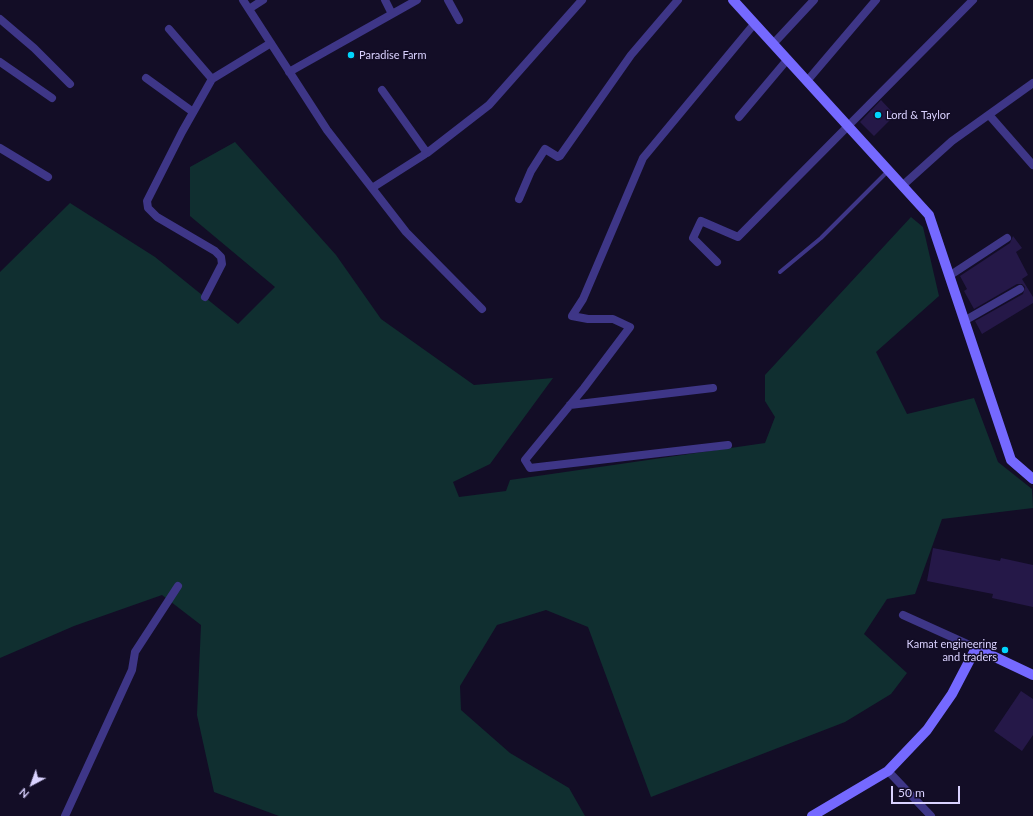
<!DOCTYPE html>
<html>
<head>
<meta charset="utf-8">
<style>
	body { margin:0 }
	#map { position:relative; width:1033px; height:816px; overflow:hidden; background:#130d26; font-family:Lato,sans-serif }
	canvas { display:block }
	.north { position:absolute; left:12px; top:764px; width:40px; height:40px; -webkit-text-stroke:3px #130d26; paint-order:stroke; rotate:221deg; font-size:11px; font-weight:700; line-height:16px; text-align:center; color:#dad2ff }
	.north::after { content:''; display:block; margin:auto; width:14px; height:18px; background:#dad2ff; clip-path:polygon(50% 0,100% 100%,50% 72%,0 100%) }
	.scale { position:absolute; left:891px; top:786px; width:69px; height:18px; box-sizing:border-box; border:2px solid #dad2ff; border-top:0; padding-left:5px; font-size:12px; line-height:14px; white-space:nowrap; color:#dad2ff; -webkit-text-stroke:3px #130d26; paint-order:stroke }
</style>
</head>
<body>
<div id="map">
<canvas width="1033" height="816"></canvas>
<div class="north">N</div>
<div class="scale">50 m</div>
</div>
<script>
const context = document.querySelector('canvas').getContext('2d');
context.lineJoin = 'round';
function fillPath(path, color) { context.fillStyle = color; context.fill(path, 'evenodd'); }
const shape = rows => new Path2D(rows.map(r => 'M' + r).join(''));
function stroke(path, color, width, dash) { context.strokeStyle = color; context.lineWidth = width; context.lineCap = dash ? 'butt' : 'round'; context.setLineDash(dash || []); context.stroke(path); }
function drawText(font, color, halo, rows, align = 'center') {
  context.font = font + ' Lato,sans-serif'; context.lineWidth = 3; context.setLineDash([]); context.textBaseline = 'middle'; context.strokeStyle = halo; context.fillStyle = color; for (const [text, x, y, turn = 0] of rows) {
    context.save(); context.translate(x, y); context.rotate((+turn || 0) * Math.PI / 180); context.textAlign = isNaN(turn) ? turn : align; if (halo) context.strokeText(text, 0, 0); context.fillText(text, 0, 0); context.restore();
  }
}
fillPath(shape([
	[235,142,336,255,381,319,474,385,553,378,490,464,453,482,459,497,506,491,510,480,765,443,775,417,765,401,765,375,911,217,923,227,939,296,876,352,907,414,974,398,998,462,1032,489,1033,508,942,519,915,594,887,599,864,634,907,673,891,694,845,722,651,797,588,627,546,610,497,625,460,686,461,710,510,753,569,788,585,816,279,816,214,792,197,715,201,625,162,595,74,626,0,658,0,272,70,203,155,257,238,324,275,287,190,216,190,167]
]), '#102f30');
fillPath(shape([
	[881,100,895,115,874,136,860,122],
	[1013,236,1022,248,1016,252,1028,275,1022,279,1033,297,1033,303,982,334,975,321,1023,294,1025,287,1022,284,1017,284,974,309,964,291,967,289,960,276,1010,243],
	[933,548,1000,561,1001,558,1033,565,1033,607,992,598,993,594,927,581],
	[1021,691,1033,699,1033,735,1022,751,994,731]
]), '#251848');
stroke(shape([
	[780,272,821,238,888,171]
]), '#3e3687', 4);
stroke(shape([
	[243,0,327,130,406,232,482,309],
	[385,0,392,14],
	[448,0,459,20],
	[249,9,263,0],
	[0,19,34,48,70,84],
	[169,29,212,79],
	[773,44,814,0],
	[0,62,52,98],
	[289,72,417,0],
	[146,78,193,112],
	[807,81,876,0],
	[382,90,427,153],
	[990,116,1033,165],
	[739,117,787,60],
	[0,148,48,177],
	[902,186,952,141,1033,83],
	[372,188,427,153,489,105,582,0],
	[519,199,531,171,545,149,558,157,560,156,631,55,678,0],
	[717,262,693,238,701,221,738,237,973,0],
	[949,276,1007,238],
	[205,297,222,264,221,257,215,251,157,217,148,208,147,201,182,132,212,79,271,43],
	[964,321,1020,289],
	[570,405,713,388],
	[728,445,530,468,525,460,584,388,630,327,613,319,588,319,572,316,583,299,643,158,755,23],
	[903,615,976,648],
	[888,771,931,816],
	[65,816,132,670,135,652,178,586]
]), '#3e3687', 8);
stroke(shape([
	[733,0,929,215,1011,460,1033,479],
	[812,816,888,771,927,730,952,694,976,648,1033,675]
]), '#7569ff', 10);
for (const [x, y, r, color] of [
	[351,55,4,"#00d5fd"],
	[878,115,4,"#00d5fd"],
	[1005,650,4,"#00d5fd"]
]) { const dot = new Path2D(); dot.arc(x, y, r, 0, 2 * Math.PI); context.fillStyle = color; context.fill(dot); stroke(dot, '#130d26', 1.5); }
drawText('11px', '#dad2ff', '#130d26', [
	["Paradise Farm",359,55],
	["Lord & Taylor",886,115],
	["Kamat engineering",997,644,"right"],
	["and traders",997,657,"right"]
], 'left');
</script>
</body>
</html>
